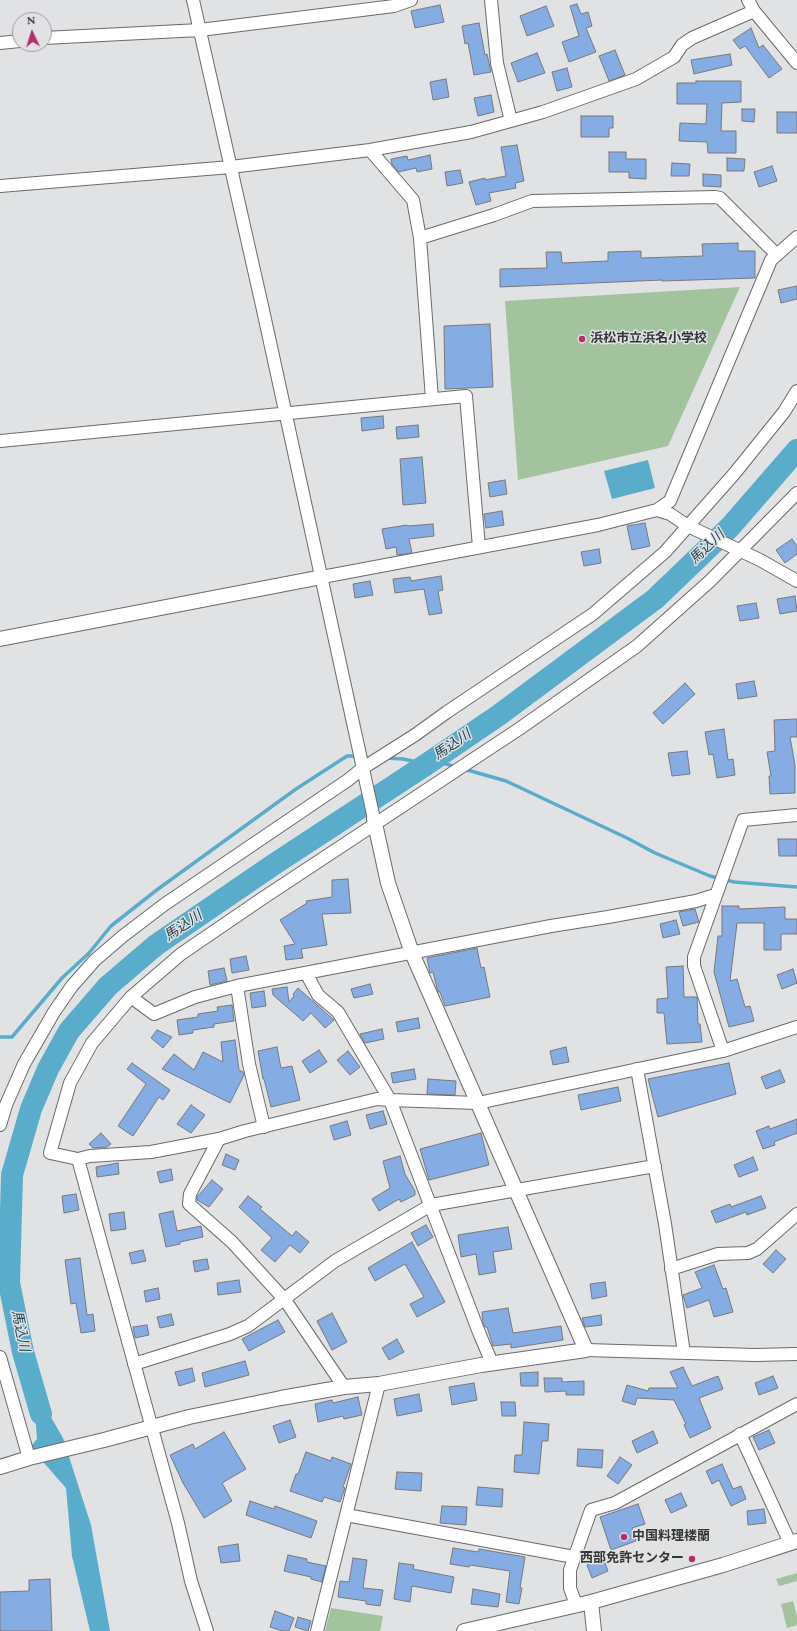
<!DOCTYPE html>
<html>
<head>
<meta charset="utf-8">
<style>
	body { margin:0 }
	#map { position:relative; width:797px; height:1631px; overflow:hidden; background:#e1e2e4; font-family:Spectral,serif }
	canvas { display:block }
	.north { position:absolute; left:12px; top:12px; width:40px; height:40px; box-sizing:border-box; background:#e1e2e4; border:1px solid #9b9c9e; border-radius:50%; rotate:356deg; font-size:11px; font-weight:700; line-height:16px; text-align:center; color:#333434 }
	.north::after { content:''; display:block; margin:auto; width:14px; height:18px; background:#b72d69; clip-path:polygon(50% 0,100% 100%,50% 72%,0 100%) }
</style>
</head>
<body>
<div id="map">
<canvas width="797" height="1631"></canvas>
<div class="north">N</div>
</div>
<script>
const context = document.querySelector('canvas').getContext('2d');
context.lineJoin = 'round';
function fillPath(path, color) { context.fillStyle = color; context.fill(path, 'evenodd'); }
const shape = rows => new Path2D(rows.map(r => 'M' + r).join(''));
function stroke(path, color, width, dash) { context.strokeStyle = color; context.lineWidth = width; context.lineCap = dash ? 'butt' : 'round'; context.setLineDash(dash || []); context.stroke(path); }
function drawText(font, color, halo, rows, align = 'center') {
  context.font = font + ' Spectral,"Noto Sans JP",serif'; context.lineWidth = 3; context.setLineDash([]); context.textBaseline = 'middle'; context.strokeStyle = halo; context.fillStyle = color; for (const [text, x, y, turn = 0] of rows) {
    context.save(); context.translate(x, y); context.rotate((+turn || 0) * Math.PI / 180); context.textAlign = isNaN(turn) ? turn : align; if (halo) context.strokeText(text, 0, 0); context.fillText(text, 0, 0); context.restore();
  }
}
fillPath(shape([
	[740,287,668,446,518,480,505,301],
	[797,1573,797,1581,779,1586,776,1579],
	[793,1601,797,1616,797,1625,787,1628,781,1604],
	[331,1608,383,1616,380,1631,325,1631]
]), '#a3c39f');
fillPath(shape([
	[648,460,655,488,612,499,604,471],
	[33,1386,63,1438,91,1525,110,1631,90,1631,72,1556,66,1488,30,1447,37,1439]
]), '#5aadca');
stroke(shape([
	[386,758,403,759,427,764,440,762,456,767],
	[464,769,506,781,627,838,655,853,710,876,734,882,797,887],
	[0,1037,12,1037,62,978,89,953,111,926,158,889,296,789,347,756,357,756]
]), '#5aadca', 3.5);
stroke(shape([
	[41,1414,23,1352,9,1283,12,1175,31,1109,48,1069,69,1031,108,986,156,945,273,865,427,764,499,715,655,599,730,527,797,450]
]), '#5aadca', 22);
const building = shape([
	[577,4,581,14,588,12,592,26,586,28,596,52,569,62,562,42,579,36,570,6,577,4],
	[440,5,444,22,415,28,411,11,440,5],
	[546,6,554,26,527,36,520,16,546,6],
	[479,23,485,55,487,54,491,72,474,75,468,43,465,44,462,26,479,23],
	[751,28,759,48,763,45,782,69,769,78,745,46,740,49,733,40,751,28],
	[615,50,625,75,609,81,599,56,615,50],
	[537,53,545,73,518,82,511,63,537,53],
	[730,54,732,65,694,74,691,60,730,54],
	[567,68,572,87,557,91,552,72,567,68],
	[446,79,449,97,433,100,430,82,446,79],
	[696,81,741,81,741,102,722,103,721,131,736,131,736,153,708,153,707,142,679,141,680,123,706,124,707,104,677,104,677,83,696,83,696,81],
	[491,95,494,112,478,116,474,98,491,95],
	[742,109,755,109,754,122,742,121,742,109],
	[777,112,797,112,797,133,777,133,777,112],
	[581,116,613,116,613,128,609,128,609,137,581,137,581,116],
	[517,145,524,181,515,183,516,188,489,193,491,201,476,205,469,182,485,178,485,180,506,176,501,147,517,145],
	[609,152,626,152,626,159,646,159,646,179,629,178,629,172,609,172,609,152],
	[430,155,432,169,417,172,416,168,398,172,392,164,391,159,407,156,408,160,430,155],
	[727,158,745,159,744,171,727,171,727,158],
	[672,163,690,164,689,176,671,176,672,163],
	[772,166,777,181,759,187,754,172,772,166],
	[460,170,463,183,447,186,445,172,460,170],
	[703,174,721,175,721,187,703,186,703,174],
	[738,243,738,251,755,251,755,278,662,281,662,280,500,287,500,269,547,268,546,252,561,252,562,263,608,261,608,252,641,251,641,258,703,256,702,244,738,243],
	[797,286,797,299,781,303,778,290,797,286],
	[490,324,493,387,445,389,444,326,490,324],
	[383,416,384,428,362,431,361,418,383,416],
	[418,425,419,437,397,439,396,427,418,425],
	[422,457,426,503,403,505,400,459,422,457],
	[505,480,507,494,490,497,488,483,505,480],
	[502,511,504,525,486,528,484,514,502,511],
	[645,523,650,546,632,550,627,526,645,523],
	[433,524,434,536,409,539,412,553,397,555,396,547,386,549,382,529,407,525,407,526,433,524],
	[792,539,797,546,797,554,785,563,776,550,792,539],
	[599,549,601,563,584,566,581,552,599,549],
	[441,576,443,590,438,591,442,613,429,615,424,589,395,593,393,579,410,577,411,581,441,576],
	[370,581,373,595,355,598,353,584,370,581],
	[795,596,797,611,780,614,777,599,795,596],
	[756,603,759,618,740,621,737,606,756,603],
	[754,681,757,696,738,699,736,684,754,681],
	[685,683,695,694,663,724,653,713,685,683],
	[797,719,797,737,790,737,795,765,795,793,770,794,769,776,771,776,767,752,775,751,774,720,797,719],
	[724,729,728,760,733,759,735,775,717,778,713,754,709,755,705,732,724,729],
	[687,751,690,774,672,776,668,753,687,751],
	[778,839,797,839,797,856,779,856,778,839],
	[348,879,351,913,322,914,327,945,301,949,303,958,286,960,284,946,295,944,280,920,307,903,306,901,332,897,332,880,348,879],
	[722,906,739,906,739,909,785,907,785,919,797,919,797,934,781,934,781,950,764,950,764,923,737,923,730,981,737,979,745,1007,750,1006,754,1021,729,1027,714,972,718,936,722,936,722,906],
	[695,909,699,922,683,926,679,912,695,909],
	[676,920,680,934,663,938,660,924,676,920],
	[477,948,481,968,484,967,490,997,445,1006,440,992,438,992,433,972,430,973,427,958,477,948],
	[246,956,249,970,232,973,230,959,246,956],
	[683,966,684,997,697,997,698,1024,700,1024,702,1042,667,1044,664,1013,657,1013,657,999,668,998,666,967,683,966],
	[224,968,227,981,210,985,208,971,224,968],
	[793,969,797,983,782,989,777,975,793,969],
	[370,984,373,994,354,998,351,989,370,984],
	[287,987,289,1002,294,996,293,994,298,988,334,1020,325,1028,311,1013,303,1021,273,995,272,989,287,987],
	[264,991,266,1006,252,1008,250,993,264,991],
	[232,1005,234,1021,214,1024,214,1027,193,1030,193,1033,179,1035,177,1020,198,1017,198,1014,218,1011,217,1007,232,1005],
	[418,1018,420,1028,398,1032,396,1022,418,1018],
	[382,1029,384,1039,365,1043,360,1034,382,1029],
	[157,1030,172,1037,163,1048,151,1038,157,1030],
	[235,1040,239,1070,243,1072,244,1075,230,1103,162,1069,174,1054,194,1070,203,1052,223,1062,221,1042,235,1040],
	[277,1047,281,1068,292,1066,300,1100,271,1107,264,1079,263,1079,258,1051,277,1047],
	[566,1047,569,1062,553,1065,550,1051,566,1047],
	[319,1050,327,1062,310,1073,302,1061,319,1050],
	[348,1051,360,1067,350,1075,337,1060,348,1051],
	[132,1063,170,1090,163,1100,159,1097,133,1136,118,1126,146,1084,127,1069,132,1063],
	[729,1063,736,1094,658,1117,648,1079,729,1063],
	[414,1069,416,1079,393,1083,391,1073,414,1069],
	[780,1070,785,1082,766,1089,761,1077,780,1070],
	[428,1079,456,1081,455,1095,427,1094,428,1079],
	[618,1087,621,1101,581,1110,578,1095,618,1087],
	[191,1105,205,1115,191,1133,177,1124,191,1105],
	[383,1111,387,1124,370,1129,366,1115,383,1111],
	[797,1119,797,1133,774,1142,775,1145,763,1149,756,1131,769,1126,770,1129,797,1119],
	[347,1121,351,1135,334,1140,330,1126,347,1121],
	[101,1133,111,1144,107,1147,93,1148,89,1144,101,1133],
	[481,1133,489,1165,429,1180,420,1149,481,1133],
	[226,1154,239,1160,235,1170,222,1165,226,1154],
	[400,1156,405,1174,415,1191,415,1195,401,1202,399,1199,379,1211,372,1199,390,1188,383,1161,400,1156],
	[753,1157,758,1170,739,1177,734,1165,753,1157],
	[118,1163,119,1174,97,1177,96,1167,118,1163],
	[171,1169,173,1180,160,1183,157,1172,171,1169],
	[212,1180,223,1189,209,1207,197,1200,197,1197,212,1180],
	[76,1194,79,1210,64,1213,62,1196,76,1194],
	[248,1196,262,1207,260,1209,292,1236,296,1231,309,1242,300,1253,290,1245,275,1262,261,1250,272,1238,239,1207,248,1196],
	[761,1196,766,1208,747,1215,746,1212,716,1223,711,1211,730,1204,731,1207,761,1196],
	[173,1211,177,1231,201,1226,203,1237,180,1242,180,1244,166,1247,159,1214,173,1211],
	[124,1212,126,1229,111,1231,109,1214,124,1212],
	[426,1225,433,1237,418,1246,411,1233,426,1225],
	[508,1227,512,1249,493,1252,496,1272,479,1275,476,1254,461,1257,458,1235,508,1227],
	[412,1242,445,1302,417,1317,410,1304,424,1297,405,1264,375,1281,368,1268,412,1242],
	[143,1250,146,1261,132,1264,129,1253,143,1250],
	[776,1250,786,1259,773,1273,763,1264,776,1250],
	[80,1258,87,1315,93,1314,95,1331,81,1333,76,1303,71,1304,65,1260,80,1258],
	[207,1259,209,1269,195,1272,193,1261,207,1259],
	[714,1265,723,1289,726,1288,733,1312,714,1317,709,1300,687,1308,683,1295,702,1288,695,1272,714,1265],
	[239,1280,241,1292,218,1295,217,1283,239,1280],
	[605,1282,607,1296,592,1299,590,1284,605,1282],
	[158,1288,160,1299,146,1302,144,1291,158,1288],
	[508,1308,513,1333,561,1326,563,1340,511,1348,511,1344,493,1346,487,1327,485,1327,483,1323,482,1312,508,1308],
	[332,1313,347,1342,332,1350,317,1321,332,1313],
	[171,1314,174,1325,160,1328,157,1317,171,1314],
	[601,1315,602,1325,585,1327,582,1318,601,1315],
	[278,1320,285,1332,249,1351,242,1339,278,1320],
	[147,1325,149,1335,135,1338,133,1327,147,1325],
	[397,1339,404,1352,389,1360,382,1348,397,1339],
	[245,1361,249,1375,205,1387,202,1373,245,1361],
	[683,1367,692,1386,718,1376,723,1389,699,1398,711,1428,690,1438,684,1425,686,1424,674,1400,637,1398,635,1405,622,1401,627,1385,648,1391,649,1388,678,1388,670,1372,683,1367],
	[192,1368,195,1381,179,1386,175,1372,192,1368],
	[538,1372,538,1386,521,1386,520,1373,538,1372],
	[773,1376,778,1388,759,1395,755,1383,773,1376],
	[544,1378,562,1378,562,1382,584,1381,584,1395,566,1395,566,1391,545,1392,544,1378],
	[474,1383,477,1400,452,1405,449,1387,474,1383],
	[419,1394,422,1411,397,1416,394,1399,419,1394],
	[358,1397,362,1415,344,1419,343,1416,318,1422,315,1404,332,1400,333,1403,358,1397],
	[501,1402,515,1402,516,1416,502,1416,501,1402],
	[290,1420,296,1437,279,1443,273,1426,290,1420],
	[524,1422,549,1424,548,1441,542,1441,539,1474,514,1472,515,1455,522,1455,524,1422],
	[769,1430,775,1443,759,1450,753,1437,769,1430],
	[653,1431,658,1443,637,1453,632,1441,653,1431],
	[224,1432,246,1469,222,1483,232,1501,204,1518,183,1483,170,1455,193,1444,195,1449,224,1432],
	[578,1449,603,1450,602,1468,577,1466,578,1449],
	[306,1452,331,1461,332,1457,351,1464,343,1487,345,1488,340,1502,324,1497,322,1502,290,1491,296,1474,298,1474,306,1452],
	[620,1457,632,1465,618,1484,607,1476,620,1457],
	[722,1464,733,1489,741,1486,746,1499,731,1506,719,1480,712,1484,706,1471,722,1464],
	[397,1472,422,1473,421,1491,395,1489,397,1472],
	[478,1487,503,1489,502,1507,476,1505,478,1487],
	[681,1493,687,1506,671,1513,665,1500,681,1493],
	[250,1501,274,1509,275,1506,317,1521,311,1538,246,1515,250,1501],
	[638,1504,645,1524,632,1528,636,1541,611,1550,600,1517,638,1504],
	[442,1506,467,1507,466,1525,440,1523,442,1506],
	[764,1509,766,1523,748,1525,747,1511,764,1509],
	[238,1544,240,1561,221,1563,218,1547,238,1544],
	[453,1548,478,1552,479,1549,525,1557,520,1588,522,1588,519,1604,506,1602,510,1571,470,1565,469,1567,450,1564,453,1548],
	[288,1555,307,1559,307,1562,326,1566,322,1582,311,1579,311,1577,284,1571,288,1555],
	[353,1558,367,1560,363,1588,383,1590,380,1606,366,1604,366,1601,338,1597,340,1581,349,1582,353,1558],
	[603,1558,608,1571,592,1578,587,1565,603,1558],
	[399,1563,414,1565,413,1569,454,1577,451,1593,412,1586,410,1602,394,1599,399,1563],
	[50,1579,52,1631,0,1631,0,1592,29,1591,29,1580,50,1579],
	[473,1589,500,1594,498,1607,471,1604,473,1589],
	[275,1611,294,1618,289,1631,282,1631,270,1627,275,1611],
	[298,1617,311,1621,308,1631,295,1627,298,1617]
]);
fillPath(building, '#85ace3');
stroke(building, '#78797a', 1);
const minor = shape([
	[193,0,263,310,374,819],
	[491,0,497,63,511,121],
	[748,0,754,11,797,63],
	[44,38,200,30,394,6,411,0],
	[0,43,20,41],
	[370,150,413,200,420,238,432,399],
	[0,186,231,167,370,150,471,132,543,112,636,79,674,57,682,45,692,38,754,11],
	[420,238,494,215,532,201,715,197,720,198,777,255],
	[0,441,466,396,479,547],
	[657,510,670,514,688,526,760,560,797,581],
	[322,577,598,525,657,510,670,501,771,260,797,237],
	[306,973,318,995,338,1012,390,1100,480,1335,492,1363],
	[237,986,249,1064,264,1127],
	[131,997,154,1014,195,997,237,986,551,926,608,917,696,901,715,895],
	[723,1051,694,966,694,957,743,820,797,815],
	[637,1069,665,1224,684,1353],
	[0,1125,6,1105,24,1064,54,1012,72,986,95,960,123,936,165,904,348,780,363,768,415,735,447,712,593,614,665,552,734,474,784,412,797,391],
	[219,1139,190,1194,189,1204,232,1242,285,1300,344,1387],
	[78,1159,50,1153,70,1083,92,1043,131,997,181,954,263,898,519,729,637,646,710,581,797,493],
	[671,1269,718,1254,748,1253,757,1249,797,1214],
	[586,1350,755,1355,797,1354],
	[0,1357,29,1458],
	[134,1364,230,1334,248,1326,335,1261,431,1205,655,1166],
	[740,1434,790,1543],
	[346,1515,574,1557],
	[576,1605,570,1588,570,1570,591,1510,615,1503,797,1404],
	[207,1631,191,1581,178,1523,78,1159,90,1156,151,1152,219,1139,245,1131,377,1099,390,1100,478,1103,723,1051,797,1027],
	[317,1631,379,1384]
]);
const tertiary = shape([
	[0,639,322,577],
	[0,1467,29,1458,104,1440,189,1417,281,1398,344,1387,379,1384,481,1365,586,1350,412,953,388,883,374,819],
	[591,1602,594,1631],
	[464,1631,591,1602,723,1565,797,1541]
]);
stroke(minor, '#696a6b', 14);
stroke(tertiary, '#696a6b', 16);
stroke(minor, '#fff', 12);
stroke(tertiary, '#fff', 14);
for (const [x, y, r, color] of [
	[582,339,4,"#b72d69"],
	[624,1537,4,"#b72d69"],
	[692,1559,4,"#b72d69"]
]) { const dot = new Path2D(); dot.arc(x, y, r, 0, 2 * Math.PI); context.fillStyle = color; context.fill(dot); stroke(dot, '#e1e2e4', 1.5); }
drawText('bold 13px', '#333434', '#e1e2e4', [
	["浜松市立浜名小学校",590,339],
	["中国料理楼蘭",632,1537],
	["西部免許センター",684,1559,"right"]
], 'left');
drawText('italic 14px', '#204552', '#e1e2e4', [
	["馬込川",708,548,-44],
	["馬込川",453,746,-34],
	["馬込川",184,927,-34],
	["馬込川",19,1331,78]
]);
</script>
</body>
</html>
